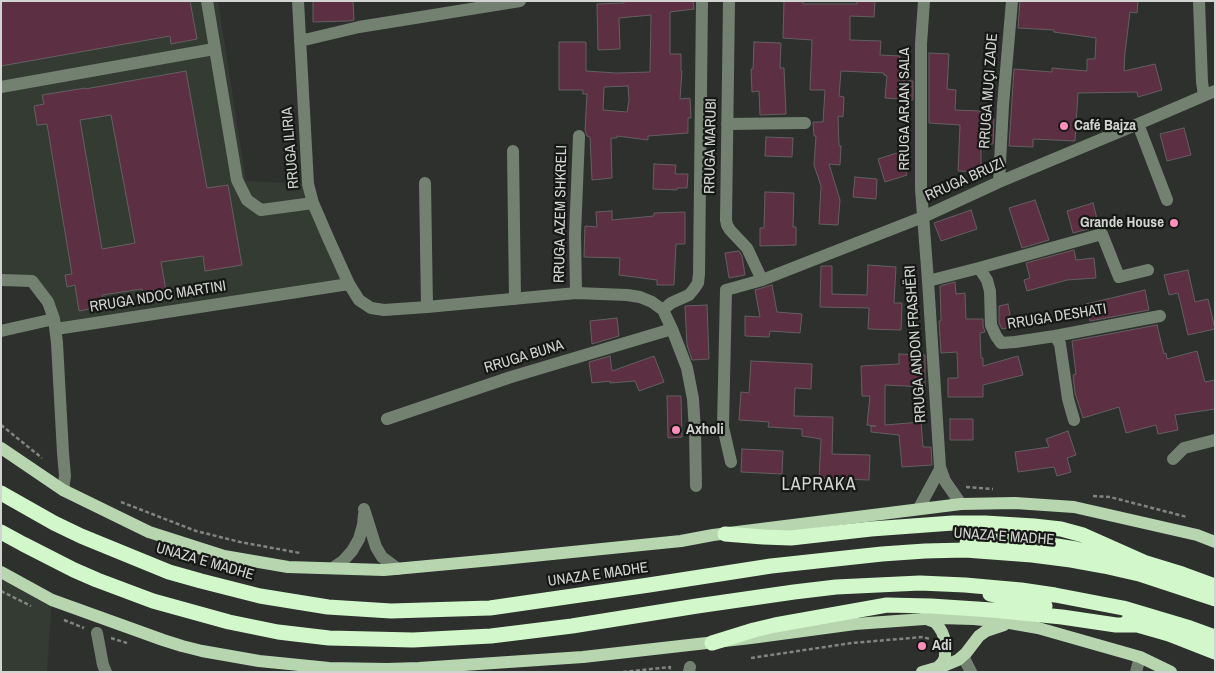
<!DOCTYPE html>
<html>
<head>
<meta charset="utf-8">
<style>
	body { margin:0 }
	#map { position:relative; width:1216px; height:673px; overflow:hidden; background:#2d302d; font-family:"Archivo Narrow",sans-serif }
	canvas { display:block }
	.frame { position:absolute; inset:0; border:2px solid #d2d4d2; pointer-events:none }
</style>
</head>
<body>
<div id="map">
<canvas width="1216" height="673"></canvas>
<div class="frame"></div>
</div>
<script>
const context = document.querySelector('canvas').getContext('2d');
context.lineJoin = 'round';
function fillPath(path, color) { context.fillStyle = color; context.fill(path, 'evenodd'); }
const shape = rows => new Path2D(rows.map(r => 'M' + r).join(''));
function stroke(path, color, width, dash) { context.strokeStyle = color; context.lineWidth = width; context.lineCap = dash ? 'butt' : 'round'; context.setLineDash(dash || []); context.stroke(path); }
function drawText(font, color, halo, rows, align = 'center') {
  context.font = font + ' "Archivo Narrow",sans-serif'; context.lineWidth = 4.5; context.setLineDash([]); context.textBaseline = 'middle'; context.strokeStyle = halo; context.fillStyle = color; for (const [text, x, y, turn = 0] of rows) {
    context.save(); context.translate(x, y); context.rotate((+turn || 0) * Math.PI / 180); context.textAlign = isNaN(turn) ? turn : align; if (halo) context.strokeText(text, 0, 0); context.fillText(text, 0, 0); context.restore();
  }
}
fillPath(shape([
	[1,1,218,1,246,181,308,184,349,284,56,329,33,281,1,280],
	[1,573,52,600,47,670,48,672,1,672]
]), '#343b33');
const building = shape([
	[1,1,190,1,197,39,171,44,170,36,1,66,1,1],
	[313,1,353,1,354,20,348,21,313,22,313,1],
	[624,1,693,1,694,9,670,12,670,54,681,54,681,71,682,71,680,99,690,98,691,118,688,118,688,133,648,136,648,140,617,136,617,138,611,138,612,178,592,180,590,137,587,136,585,130,587,94,583,94,583,90,559,90,559,42,586,42,586,71,616,73,650,72,651,15,619,18,620,49,598,50,597,4,624,3,624,1],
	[628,86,629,100,627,112,603,110,604,87,628,86],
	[784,1,803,1,803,4,857,4,857,1,875,1,874,17,850,16,850,40,881,41,880,55,900,56,899,80,913,81,913,100,885,98,887,76,884,75,884,73,841,71,839,96,844,97,843,117,838,116,839,146,841,146,840,165,829,164,840,200,838,225,819,224,821,186,814,165,816,136,814,136,813,122,823,122,825,90,810,90,812,40,783,38,784,1],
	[1020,1,1138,1,1137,13,1130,12,1125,53,1124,71,1155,64,1162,90,1138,97,1137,92,1078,93,1075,141,1033,139,1033,147,1009,146,1014,69,1052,72,1052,68,1087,71,1087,59,1095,59,1096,38,1054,32,1054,30,1018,28,1020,1],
	[754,42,781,43,780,68,784,68,786,114,760,115,759,91,752,92,751,69,753,69,754,42],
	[929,53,949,54,947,89,956,90,955,110,981,111,981,118,994,119,993,144,981,144,981,172,958,171,960,125,929,123,929,53],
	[186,71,207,188,228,185,242,265,205,271,203,256,161,262,166,291,143,295,142,289,102,295,104,306,79,311,75,285,67,287,65,275,72,274,47,124,37,125,34,106,44,104,42,95,85,88,85,89,186,71],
	[111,115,135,243,102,249,80,120,111,115],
	[1184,128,1191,155,1167,161,1160,134,1184,128],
	[766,137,793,138,792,157,765,156,766,137],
	[900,152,907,175,885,182,878,159,900,152],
	[654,164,676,165,675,174,688,174,687,188,677,188,677,190,653,189,654,164],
	[855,177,877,179,876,199,853,197,855,177],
	[765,192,794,193,793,227,796,227,796,245,760,246,760,228,764,228,765,192],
	[1035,200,1049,240,1022,248,1009,208,1035,200],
	[1093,203,1099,226,1073,233,1067,211,1093,203],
	[971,210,977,229,941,241,934,223,971,210],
	[612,211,612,220,654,216,654,213,685,212,685,244,676,244,674,285,657,285,657,280,619,275,620,258,584,257,585,226,597,227,596,212,612,211],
	[1074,250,1076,260,1094,258,1096,278,1067,280,1027,291,1024,280,1030,278,1026,263,1074,250],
	[739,251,742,256,745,275,729,278,725,253,739,251],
	[868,265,896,267,894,303,902,303,901,330,868,329,869,308,820,307,821,266,832,266,832,294,867,295,868,265],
	[1188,270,1195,302,1208,299,1215,329,1188,335,1178,293,1169,295,1164,275,1188,270],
	[955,282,956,294,965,293,966,319,983,319,983,326,985,332,980,333,981,358,983,358,983,366,1018,356,1023,375,983,385,983,397,948,397,948,378,958,378,957,352,941,353,939,321,941,321,940,286,955,282],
	[772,285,777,312,802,314,800,333,770,331,769,337,745,336,745,316,760,317,755,290,772,285],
	[1145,290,1149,310,1090,321,1086,304,1145,290],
	[1008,304,1012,327,1002,329,999,323,999,306,1008,304],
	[707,305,709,359,692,360,687,345,685,306,707,305],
	[617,318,619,336,592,344,590,321,617,318],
	[1157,325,1164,354,1166,353,1167,359,1197,351,1205,382,1215,380,1215,409,1175,415,1178,430,1158,434,1156,425,1126,433,1119,407,1083,418,1075,393,1073,375,1076,374,1072,341,1157,325],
	[899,354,925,355,925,387,885,385,885,425,921,422,923,447,931,447,932,465,902,467,899,435,871,432,871,426,876,426,867,425,870,396,862,396,861,366,899,364,899,354],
	[610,356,612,371,654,356,664,382,639,391,635,381,610,383,610,381,592,383,589,362,610,356],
	[751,361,812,364,811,389,795,388,794,416,833,417,832,454,870,455,869,480,819,478,821,439,802,436,802,429,768,427,769,422,739,420,741,392,749,393,751,361],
	[667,396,681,396,682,437,668,438,667,396],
	[950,419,973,419,973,440,950,440,950,419],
	[1068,431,1076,455,1067,458,1071,472,1057,476,1054,467,1018,472,1015,452,1049,447,1046,439,1068,431],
	[742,449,783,451,782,474,741,472,742,449]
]);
fillPath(building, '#5d2f42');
stroke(building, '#645f61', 1);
stroke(shape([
	[1,425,42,458],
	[966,487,993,489],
	[1093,496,1110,497,1187,517],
	[121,502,196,531,240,542,300,553],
	[1,591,31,606],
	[64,620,84,628],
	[111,638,127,643],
	[751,658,852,643,923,637,930,639],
	[623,672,670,667,669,672]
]), '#818481', 2.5, [4, 2.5]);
stroke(shape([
	[207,1,237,180,247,200,261,210,313,203],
	[298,1,308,184,313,203,329,240,349,284,359,300,371,308,384,310,427,307,576,293,627,295,640,297,652,302,663,310,672,329,687,368,693,399,695,431,696,486],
	[729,1,726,220,727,225,730,230,747,248,762,280],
	[924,1,921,44,921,189,928,281,940,467,945,481,961,504],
	[1199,1,1202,82,1204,95],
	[300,41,359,27,520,1],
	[1,87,214,49],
	[727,124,805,123],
	[1138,124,1167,200],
	[513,151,515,299],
	[999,182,1003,105,1012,1],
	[425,183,427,307],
	[979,268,1102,234,1119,277,1148,270],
	[1,280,32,281,48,302,54,319,57,343,63,453,65,476,63,490],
	[928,281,979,268,987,280,990,291,991,325,996,336,1001,343,1015,342,1055,336,1160,316],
	[576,293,575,234,579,136],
	[663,310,671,303,689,295,694,289,698,283,699,274,702,1],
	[56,329,349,284],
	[1,331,54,319],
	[1055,336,1060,344,1068,399,1074,420],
	[387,419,511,377,672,329],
	[1173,459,1184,448,1215,440],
	[731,462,723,427,726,290,762,280,923,217,999,182,1138,124,1215,91],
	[919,508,940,469],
	[364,509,376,547,382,557,398,569],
	[333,568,343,561,352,551,359,539,363,525,364,514],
	[97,633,103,665,106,672],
	[963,656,971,672],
	[689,672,690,667],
	[1136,672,1140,657]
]), '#738270', 12);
stroke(shape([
	[1,448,63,490,149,532,224,556,288,567,384,570,503,559,681,541,713,535,961,504,1015,503,1074,507,1197,535,1215,542],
	[1,572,52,600,163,640,182,646,202,651,259,661,329,668,387,669,419,668,583,657,751,638,855,624,938,618,974,619,1004,622,1038,628,1140,657,1171,672],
	[924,618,935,622,939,627,942,632,945,640,945,657,943,662,937,668],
	[922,672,946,665,958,660,966,653,979,636,986,631,1004,625]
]), '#b7d6b0', 12);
stroke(shape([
	[1,493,54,523,81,536,169,572,201,581,260,596,328,607,391,611,490,608,649,585,771,566,882,554,925,551,965,550,1032,555,1071,560,1104,566,1139,574,1215,599],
	[1,532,23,544,74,570,97,580,153,601,229,622,278,632,329,638,413,640,491,636,572,626,697,606,794,592,836,587,920,583,965,585,1021,590,1055,595,1123,608,1190,628,1215,637],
	[725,534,763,537,791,538,871,529,953,523,985,523,1034,526,1061,529,1083,535,1146,563],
	[967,543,1001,541,1038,543,1076,549,1146,563,1182,574,1215,586],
	[990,594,1045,606],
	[1127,622,1169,634,1215,652],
	[712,643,754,630,775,625,887,605,931,606,992,610,1062,617,1116,625,1137,625]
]), '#d2f7ca', 15);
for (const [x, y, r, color] of [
	[1064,126,5,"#fe8ebc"],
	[1174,223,5,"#fe8ebc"],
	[676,430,5,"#fe8ebc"],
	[922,646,5,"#fe8ebc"]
]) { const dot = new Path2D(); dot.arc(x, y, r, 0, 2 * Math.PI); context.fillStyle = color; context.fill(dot); stroke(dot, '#161816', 2); }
drawText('15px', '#d2d4d2', '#161816', [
	["RRUGA MUÇI ZADE",989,91,-86],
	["RRUGA ARJAN SALA",905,109,-90],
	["RRUGA MARUBI",711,146,-89],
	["RRUGA ILIRIA",291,148,-95],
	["RRUGA BRUZI",965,180,-24],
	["RRUGA AZEM SHKRELI",561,214,-89],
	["RRUGA NDOC MARTINI",158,297,-9],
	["RRUGA DESHATI",1057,317,-9],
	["RRUGA ANDON FRASHËRI",916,344,-94],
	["RRUGA BUNA",524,357,-17],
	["UNAZA E MADHE",1004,537,4],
	["UNAZA E MADHE",205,562,16],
	["UNAZA E MADHE",598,575,-8]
]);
drawText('bold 15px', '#d2d4d2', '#161816', [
	["Café Bajza",1074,126],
	["Grande House",1164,223,"right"],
	["Axholi",686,430],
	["Adi",932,646]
], 'left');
context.letterSpacing = '1px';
drawText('18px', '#d2d4d2', '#161816', [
	["LAPRAKA",819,485]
]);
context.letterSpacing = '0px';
</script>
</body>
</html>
